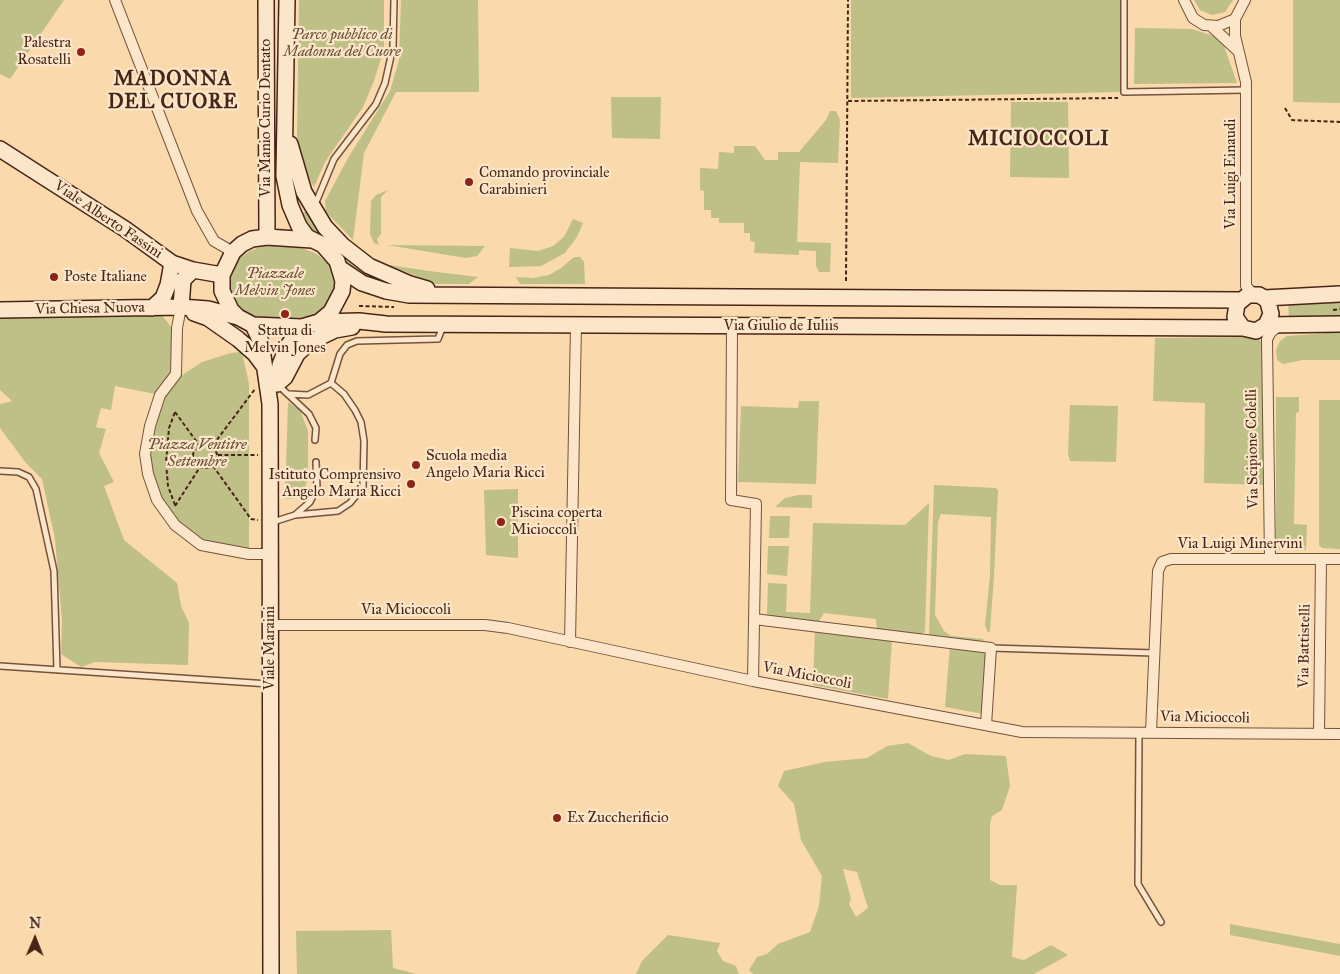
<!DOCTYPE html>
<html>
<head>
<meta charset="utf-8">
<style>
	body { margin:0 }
	#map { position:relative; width:1340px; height:974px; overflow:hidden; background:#fad9ac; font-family:"IM FELL Great Primer",serif }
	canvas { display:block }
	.north { position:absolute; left:10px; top:914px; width:50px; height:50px; -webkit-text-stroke:4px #fce6c9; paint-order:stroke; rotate:1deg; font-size:14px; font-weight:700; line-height:20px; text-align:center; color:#482516 }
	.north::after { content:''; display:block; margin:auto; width:18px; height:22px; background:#482516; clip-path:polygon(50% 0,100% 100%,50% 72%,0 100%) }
</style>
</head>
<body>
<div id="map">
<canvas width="1340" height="974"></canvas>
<div class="north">N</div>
</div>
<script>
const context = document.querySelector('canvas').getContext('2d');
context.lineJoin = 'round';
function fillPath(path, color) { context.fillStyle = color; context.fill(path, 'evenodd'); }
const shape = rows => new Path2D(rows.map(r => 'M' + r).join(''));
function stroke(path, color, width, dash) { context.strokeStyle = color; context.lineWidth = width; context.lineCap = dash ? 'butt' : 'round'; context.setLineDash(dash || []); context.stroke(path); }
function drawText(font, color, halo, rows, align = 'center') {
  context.font = font + ' "IM FELL Great Primer",serif'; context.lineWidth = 4.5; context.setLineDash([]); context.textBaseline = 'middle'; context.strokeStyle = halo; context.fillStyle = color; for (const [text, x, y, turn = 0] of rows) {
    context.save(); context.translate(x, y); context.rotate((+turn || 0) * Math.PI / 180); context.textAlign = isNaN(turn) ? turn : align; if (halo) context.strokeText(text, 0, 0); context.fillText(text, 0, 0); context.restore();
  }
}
fillPath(shape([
	[0,0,64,0,10,79,0,74],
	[299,0,384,0,384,49,374,81,363,107,325,162,314,187,304,169,297,137],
	[401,0,478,0,479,92,396,92,364,153,353,240,326,212,325,201,348,158,390,91,399,60],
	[851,0,1120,0,1120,92,851,98],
	[1194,0,1233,0,1225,12,1212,15,1200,10],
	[1293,0,1340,0,1340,103,1293,102],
	[1135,28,1192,29,1217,37,1224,46,1237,83,1134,84],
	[611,97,661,97,660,139,612,138],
	[1011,102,1068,102,1069,178,1010,177],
	[830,111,836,111,840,120,838,163,800,162,797,242,831,243,830,272,819,272,816,266,816,251,799,250,799,255,754,253,755,242,750,241,750,233,744,233,744,223,719,223,719,218,711,218,711,210,704,210,704,191,700,190,700,168,718,169,719,152,734,153,734,146,755,146,765,160,778,160,778,152,799,152,826,120],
	[388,190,381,197,381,234,377,239,379,245,374,243,370,234,371,201,376,195],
	[308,211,363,269,360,276,351,269,328,241,306,228,297,214],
	[573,219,583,223,577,237,565,253,541,266,509,267,510,248,538,251,553,246,564,237],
	[268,244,296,246,315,253,326,261,334,272,335,285,331,299,318,313,303,319,276,323,255,318,242,312,232,299,230,276,237,260,250,251],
	[387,245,485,246,477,256,466,258],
	[574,257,580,257,584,262,585,284,520,284,516,277,533,278,549,275,561,268],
	[389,265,429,271,478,277,469,284,436,284],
	[1340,298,1340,315,1289,319,1288,302],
	[160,313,172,328,170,375,179,377,202,362,231,353,242,352,249,384,249,554,201,545,157,500,145,454,160,395,115,386,111,410,101,408,96,427,106,429,99,453,114,482,104,486,124,540,177,583,181,606,189,623,188,665,95,662,81,667,61,654,62,620,55,539,42,479,26,463,0,428,0,404,12,401,0,390,0,317],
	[1340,332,1340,360,1303,360,1283,364,1277,360,1276,350,1280,341,1287,336],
	[1255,337,1264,343,1265,485,1204,483,1205,403,1153,401,1155,338],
	[1276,397,1299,397,1299,412,1296,413,1294,524,1307,525,1306,550,1276,549],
	[1319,400,1340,400,1340,549,1322,548,1319,545],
	[799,401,819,401,816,484,738,482,741,406,798,408],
	[288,402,300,410,308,431,308,478,304,490,293,499,285,499],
	[1070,405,1118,406,1116,462,1070,461,1068,454],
	[934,485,996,488,998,490,994,576,990,631,988,633,985,625,990,576,991,517,941,514,938,522,935,615,944,631,951,636,983,639,984,643,930,637,929,635],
	[518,489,518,558,486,555,484,490],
	[798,495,812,495,812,508,775,507,785,498],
	[929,503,925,631,920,636,877,630,876,619,824,613,818,623,767,615,768,583,787,584,786,612,810,613,813,523,905,525],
	[770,516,790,516,789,538,769,538],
	[768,546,789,546,787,576,767,574],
	[815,630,892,640,888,699,813,685],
	[950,646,988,650,984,714,945,707],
	[908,743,931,756,949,760,965,754,1006,756,1010,786,1002,810,992,816,990,824,990,880,1000,885,1017,885,1012,957,1024,960,1051,945,1068,955,1034,974,753,974,749,970,757,957,767,954,778,944,810,932,819,906,822,876,801,840,794,804,778,786,784,771,825,762,867,758,887,746],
	[843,869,857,872,868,908,856,917,849,904,851,899],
	[1230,924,1340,944,1340,956,1230,935],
	[391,930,393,968,416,974,297,974,296,931],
	[668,935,720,943,717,951,723,961,736,966,739,974,636,974,642,961]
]), '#bfbf88');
const service = shape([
	[1124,0,1124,92,1246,90],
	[317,200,334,159,376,104,385,83,393,47,394,0],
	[331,383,340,354,347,345,357,341,438,339,443,326],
	[278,385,309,414,316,428,315,440],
	[289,394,308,395,331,383,344,394,355,410,361,422,364,441,363,487,350,503,338,511,295,515],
	[0,471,18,472,29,477,36,489,54,571,57,670],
	[273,522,295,515,310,502,317,488,316,462],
	[991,648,1154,653],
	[0,666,269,684],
	[1139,733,1138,884,1161,922]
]);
const minor = shape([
	[115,0,197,211,214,241,233,252],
	[1184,0,1193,18,1204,25,1218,26,1235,19,1245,0],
	[1235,19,1235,36,1246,82,1246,286,1253,294],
	[1211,26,1237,50],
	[181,307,177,328,176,374,160,395,150,426,145,454,148,474,157,500,175,525,201,545,249,554,270,554],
	[732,326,731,500,756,504,753,681],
	[1270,559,1267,339,1271,332,1280,325],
	[754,619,991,648,986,725],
	[270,625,485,625,508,628,753,681,1022,732,1340,734],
	[570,642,576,325],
	[1151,732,1158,571,1162,562,1171,559,1340,559],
	[1319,734,1321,559]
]);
const secondary = shape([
	[266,0,267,237],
	[287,0,284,176,290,205,299,226,307,237,323,245,337,261,343,281,342,291,331,312,319,322,302,327,253,325,238,317,231,310,222,291,222,275,233,252,242,244,252,239,267,237,312,240],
	[290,144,304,192,325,227,342,245,369,266,410,284,427,289],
	[0,149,125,229,172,263,193,270,222,275],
	[341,269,362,283,386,291,409,295,1240,300],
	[1264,298,1340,294],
	[181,307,183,280,193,270],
	[152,308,163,298,168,285,172,263],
	[0,310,181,307,208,309,238,317],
	[194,313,208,318,238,339,255,354,264,366],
	[319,322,359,321,386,324,1243,328,1256,331,1266,325,1271,314,1268,302,1264,298,1259,295,1248,295,1237,304,1235,317,1243,328],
	[253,325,261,342,270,404,271,974],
	[1266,325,1340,324],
	[277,384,285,377,297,354,310,342,335,330,352,327],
	[277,384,280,365,287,347,302,327]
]);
stroke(service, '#74523c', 8);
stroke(minor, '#74523c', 12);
stroke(secondary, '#482516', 18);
stroke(shape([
	[848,101,1118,98],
	[1285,108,1292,120,1340,122],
	[846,281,848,0],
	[359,306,394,307],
	[1333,310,1340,309],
	[175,412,199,445],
	'193 456a12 12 0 1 1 24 0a12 12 0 1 1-24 0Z',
	[213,445,255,389],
	[218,455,258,455],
	[213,466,251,519,258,520],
	[175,505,168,486,166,463,169,428,175,412],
	[175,506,200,467]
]), '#482516', 2, [4, 2.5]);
stroke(service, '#fce6c9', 5);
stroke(minor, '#fce6c9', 10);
stroke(secondary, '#fce6c9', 15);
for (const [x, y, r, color] of [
	[81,52,5,"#8f2418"],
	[469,182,5,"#8f2418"],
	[54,277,5,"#8f2418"],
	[285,314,5,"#8f2418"],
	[416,465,5,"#8f2418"],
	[411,484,5,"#8f2418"],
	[501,522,5,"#8f2418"],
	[557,818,5,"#8f2418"]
]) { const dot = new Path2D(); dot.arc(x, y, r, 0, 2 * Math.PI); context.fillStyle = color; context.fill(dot); stroke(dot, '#fce6c9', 2); }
drawText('italic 15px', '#664c32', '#fce6c9', [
	["Parco pubblico di",342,35],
	["Madonna del Cuore",342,52],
	["Piazzale",275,274],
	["Melvin Jones",275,291],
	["Piazza Ventitre",197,445],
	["Settembre",197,462]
]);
drawText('15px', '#482516', '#fce6c9', [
	["Palestra",71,43,"right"],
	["Rosatelli",71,60,"right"],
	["Comando provinciale",479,173],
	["Carabinieri",479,190],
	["Poste Italiane",64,277],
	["Statua di",285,331,"center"],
	["Melvin Jones",285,348,"center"],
	["Scuola media",426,456],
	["Angelo Maria Ricci",426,473],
	["Istituto Comprensivo",401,475,"right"],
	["Angelo Maria Ricci",401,492,"right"],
	["Piscina coperta",511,513],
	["Micioccoli",511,530],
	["Ex Zuccherificio",567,818]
], 'left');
drawText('15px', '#482516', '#fce6c9', [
	["Via Manio Curio Dentato",266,118,-90],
	["Via Luigi Einaudi",1231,174,-90],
	["Viale Alberto Fassini",108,220,34],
	["Via Chiesa Nuova",90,309,-1],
	["Via Giulio de Iuliis",781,326],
	["Via Scipione Colelli",1253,449,-91],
	["Via Luigi Minervini",1240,544],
	["Via Micioccoli",406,610],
	["Via Battistelli",1305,646,-89],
	["Viale Maraini",270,648,-90],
	["Via Micioccoli",807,676,11],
	["Via Micioccoli",1205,718,1]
]);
context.letterSpacing = '1px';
drawText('bold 20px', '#482516', '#fce6c9', [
	["MADONNA",173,80],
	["DEL CUORE",173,103],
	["MICIOCCOLI",1039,140]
]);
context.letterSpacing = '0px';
</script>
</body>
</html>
